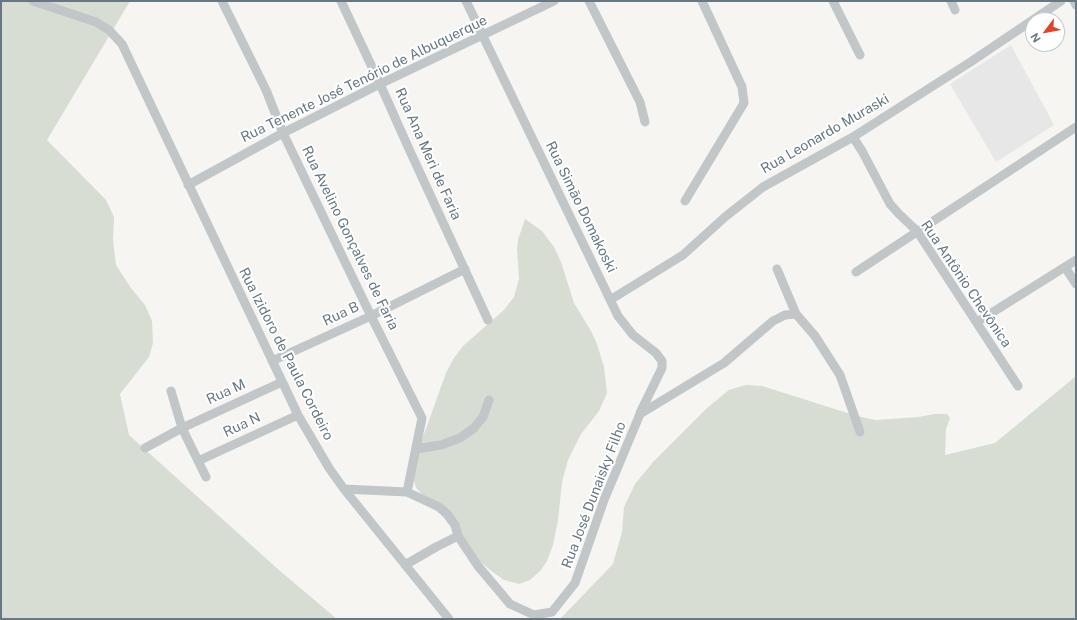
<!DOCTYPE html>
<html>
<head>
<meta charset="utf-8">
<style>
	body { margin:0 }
	#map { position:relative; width:1077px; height:620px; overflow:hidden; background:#f6f5f2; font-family:"Public Sans",sans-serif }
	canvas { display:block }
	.frame { position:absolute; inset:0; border:2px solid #657883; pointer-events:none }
	.north { position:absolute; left:1025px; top:12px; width:40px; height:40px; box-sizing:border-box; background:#fff; border:1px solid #c1c9cd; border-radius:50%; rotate:238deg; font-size:11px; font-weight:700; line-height:16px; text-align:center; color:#657883 }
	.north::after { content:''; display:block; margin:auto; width:14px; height:18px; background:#e14327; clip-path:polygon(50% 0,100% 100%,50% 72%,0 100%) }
</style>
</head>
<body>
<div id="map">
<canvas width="1077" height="620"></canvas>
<div class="frame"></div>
<div class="north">N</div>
</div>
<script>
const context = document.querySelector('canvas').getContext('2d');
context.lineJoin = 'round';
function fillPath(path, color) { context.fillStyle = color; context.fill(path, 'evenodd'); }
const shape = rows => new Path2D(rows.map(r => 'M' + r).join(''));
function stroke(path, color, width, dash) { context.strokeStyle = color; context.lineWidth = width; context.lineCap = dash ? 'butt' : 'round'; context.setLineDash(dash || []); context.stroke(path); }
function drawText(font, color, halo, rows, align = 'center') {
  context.font = font + ' "Public Sans",sans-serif'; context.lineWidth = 4; context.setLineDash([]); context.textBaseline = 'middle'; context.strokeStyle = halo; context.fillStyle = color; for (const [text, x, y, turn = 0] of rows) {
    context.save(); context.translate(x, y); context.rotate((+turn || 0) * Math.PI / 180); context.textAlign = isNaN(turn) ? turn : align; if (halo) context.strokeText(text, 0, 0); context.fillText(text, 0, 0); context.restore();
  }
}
fillPath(shape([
	[1011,45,1054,125,996,162,950,84]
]), '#e6e7e6');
fillPath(shape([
	[1,1,130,1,47,140,106,200,114,217,113,240,116,265,131,288,145,305,152,321,153,343,149,357,120,394,129,435,280,571,337,619,1,619],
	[525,219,542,231,554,247,561,262,574,303,591,331,597,344,604,367,607,393,599,411,581,434,568,460,562,482,558,520,553,545,547,561,541,570,530,580,519,584,504,580,490,570,470,553,441,513,416,488,413,477,419,448,446,373,454,358,463,346,504,310,514,297,519,279,517,249,518,240],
	[1076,376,1076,619,560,619,613,564,622,532,624,507,635,484,654,461,707,408,729,390,746,385,762,386,857,416,876,420,918,417,935,414,947,414,950,418,946,429,945,455,995,443]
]), '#d7ddd3');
stroke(shape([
	[33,1,96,22,109,30,122,44,298,415,329,468,344,489,449,619],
	[222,1,266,90,283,133,371,316,422,418,407,492],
	[341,1,380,84,409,149,488,320],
	[466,1,618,316,633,335,656,353,662,361,662,368,640,413],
	[589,1,640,102,645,122],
	[833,1,860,55],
	[951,1,955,10],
	[1074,1,1076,5],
	[853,137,862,151,890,204,899,214,917,231,1018,386],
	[188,185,283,133,380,84,554,1],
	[685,201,744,103,742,87,702,1],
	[1065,267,1076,284],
	[777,269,796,314,815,336,840,375,860,432],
	[856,272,1076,127],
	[610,300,683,255,725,217,763,187,853,137,972,61,1061,1],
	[977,322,1076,260],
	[272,361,371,316,465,269],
	[171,391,182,428,206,477],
	[145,448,182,428,282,382],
	[416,449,441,445,460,438,474,428,483,417,489,400],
	[198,461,298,415],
	[344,489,407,492,439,507,447,514,455,525,458,536,478,566,510,604,534,615,552,612,575,583,604,500,640,414,724,363,773,321,785,315,796,314],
	[405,565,436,547,458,536]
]), '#c1c6c8', 9);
drawText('14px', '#657883', '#fff', [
	["Rua Tenente José Tenório de Albuquerque",364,79,-26],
	["Rua Leonardo Muraski",825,134,-30],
	["Rua Ana Meri de Faria",428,154,66],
	["Rua Simão Domakoski",581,207,64],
	["Rua Avelino Gonçalves de Faria",350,238,64],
	["Rua Antônio Chevônica",966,284,56],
	["Rua B",341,314,-25],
	["Rua Izidoro de Paula Cordeiro",286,354,63],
	["Rua M",226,392,-25],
	["Rua N",242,425,-25],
	["Rua José Dunaisky Filho",594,495,-69]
]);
</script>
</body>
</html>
